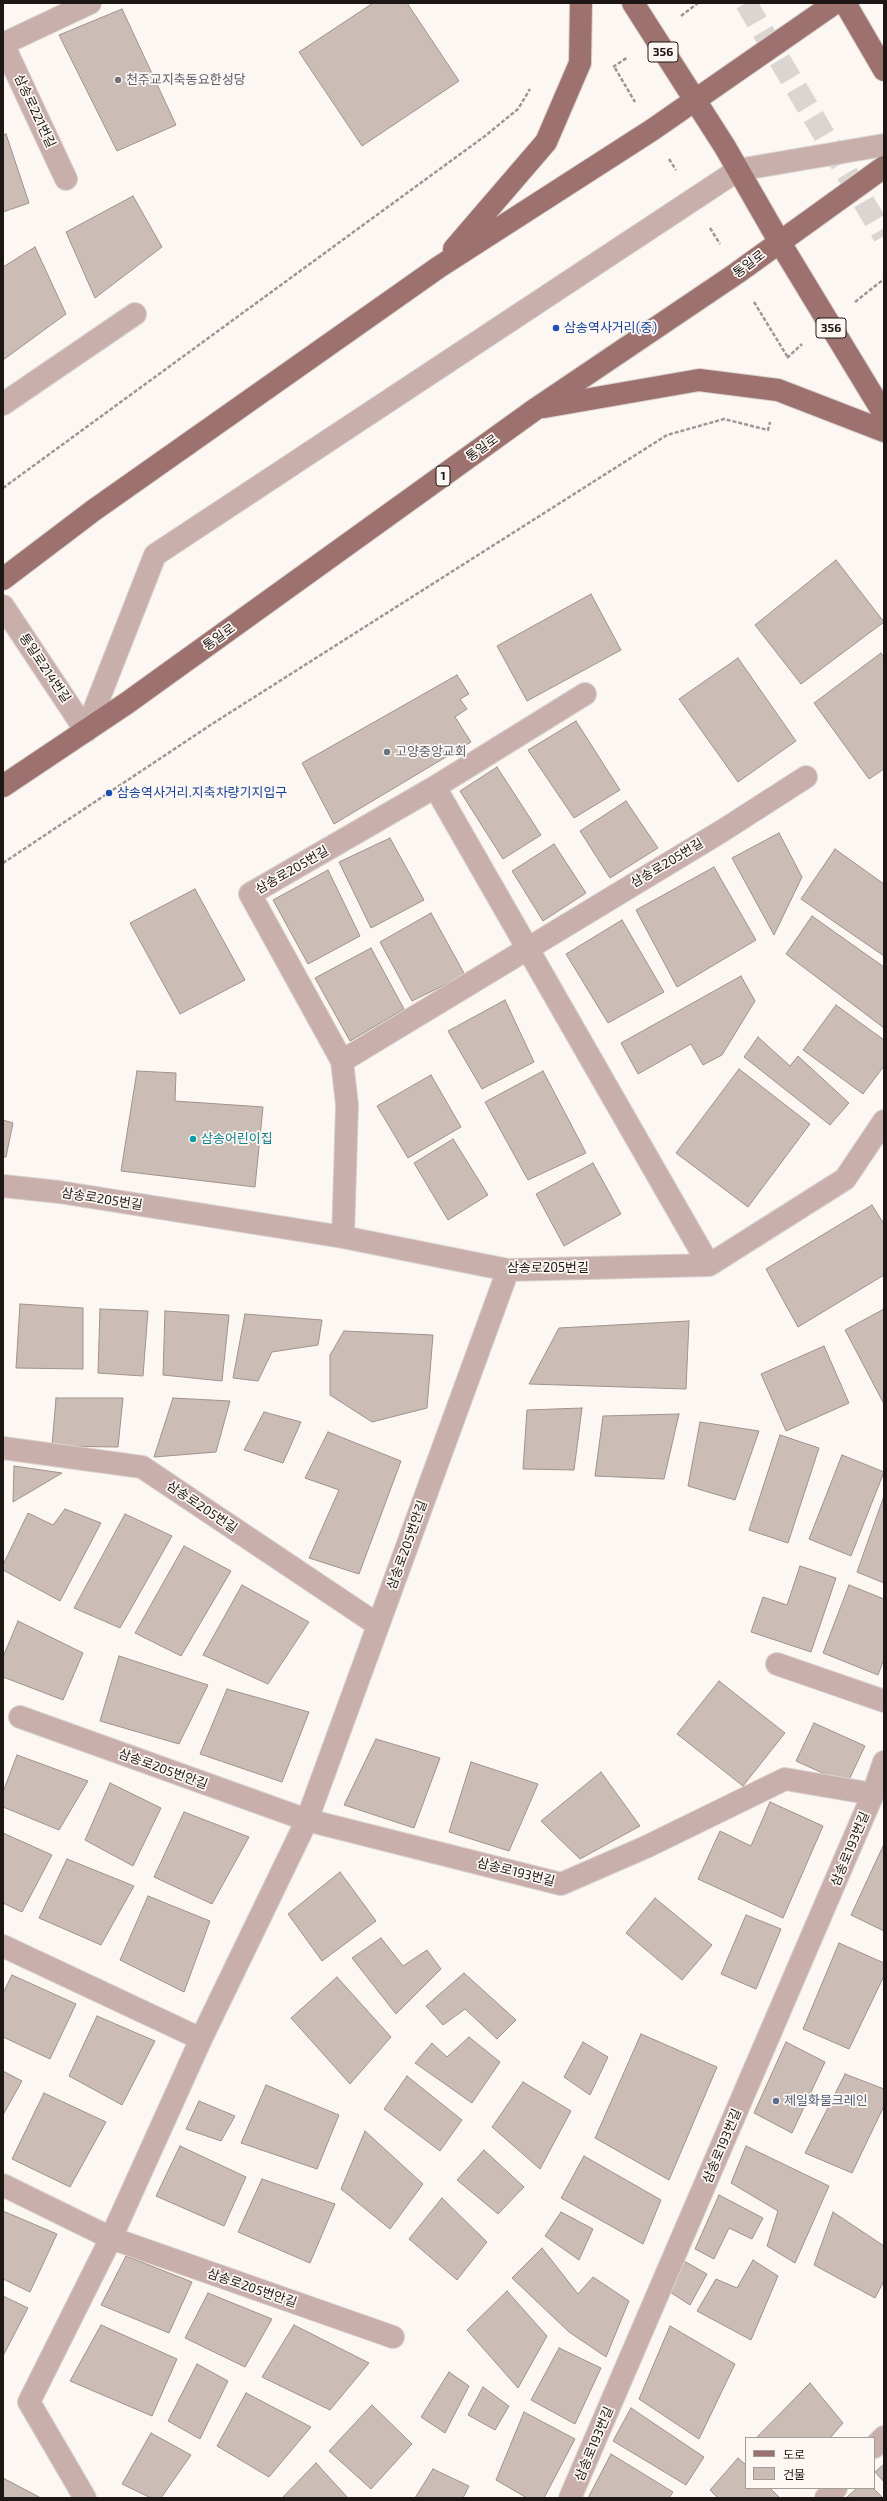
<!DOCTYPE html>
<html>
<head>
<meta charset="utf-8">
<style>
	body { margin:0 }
	#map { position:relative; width:887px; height:2501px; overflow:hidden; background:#fdf7f4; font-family:"Exo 2","Noto Sans KR",sans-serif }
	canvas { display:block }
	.frame { position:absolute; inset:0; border:4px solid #1c1714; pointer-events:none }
	.legend { position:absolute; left:745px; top:2437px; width:130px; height:52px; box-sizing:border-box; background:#fdf7f4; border:1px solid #a39d9a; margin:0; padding:5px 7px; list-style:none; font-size:12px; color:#1c1714 }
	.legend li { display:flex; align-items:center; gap:8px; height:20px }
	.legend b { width:20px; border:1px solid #a39d9a }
</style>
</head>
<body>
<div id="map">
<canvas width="887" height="2501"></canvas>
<div class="frame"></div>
<ul class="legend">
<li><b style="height:5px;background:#9d716d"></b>도로</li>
<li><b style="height:11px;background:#cbbdb5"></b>건물</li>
</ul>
</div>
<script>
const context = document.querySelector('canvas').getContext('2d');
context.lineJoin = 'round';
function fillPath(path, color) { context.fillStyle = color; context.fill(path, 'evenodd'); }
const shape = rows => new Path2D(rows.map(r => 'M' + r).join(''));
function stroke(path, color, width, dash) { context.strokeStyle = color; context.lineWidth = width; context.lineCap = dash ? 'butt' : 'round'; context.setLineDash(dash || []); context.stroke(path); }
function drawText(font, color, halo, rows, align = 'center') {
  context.font = font + ' "Exo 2","Noto Sans KR",sans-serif'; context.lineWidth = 3.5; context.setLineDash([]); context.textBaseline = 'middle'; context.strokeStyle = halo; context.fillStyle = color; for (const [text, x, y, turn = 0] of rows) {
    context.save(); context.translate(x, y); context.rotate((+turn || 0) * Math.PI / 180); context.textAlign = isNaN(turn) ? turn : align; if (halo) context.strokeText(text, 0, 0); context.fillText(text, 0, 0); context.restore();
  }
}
const building = shape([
	[373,3,407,3,459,81,362,146,299,52,373,3],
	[122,9,176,125,117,151,59,35,122,9],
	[6,134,29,203,3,212,3,135,6,134],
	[133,196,162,247,95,298,66,232,133,196],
	[35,247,66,314,3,360,3,267,35,247],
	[836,560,884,622,801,684,755,625,836,560],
	[591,594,621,650,527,701,497,646,591,594],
	[881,653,884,658,884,769,869,779,814,703,881,653],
	[738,658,796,741,738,782,679,699,738,658],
	[457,675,469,694,460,699,467,709,455,717,471,742,334,824,302,763,457,675],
	[576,721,620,790,574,818,528,750,576,721],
	[497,767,541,835,503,859,460,791,497,767],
	[626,801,658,848,610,878,580,831,626,801],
	[779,833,802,877,774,935,732,858,779,833],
	[390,838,424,900,371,928,339,862,390,838],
	[554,844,586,893,543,921,512,871,554,844],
	[835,849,884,884,884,956,801,899,835,849],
	[714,867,756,940,677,987,636,910,714,867],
	[328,870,360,936,308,964,273,900,328,870],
	[195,889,245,980,180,1014,130,923,195,889],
	[431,913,465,975,412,1001,380,942,431,913],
	[812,916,884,967,884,1028,786,954,812,916],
	[622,920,664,992,608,1023,566,954,622,920],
	[371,948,404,1009,350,1041,315,978,371,948],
	[741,976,755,1001,722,1055,703,1065,691,1044,638,1074,621,1043,741,976],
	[505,1000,534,1062,482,1089,448,1031,505,1000],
	[836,1005,884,1040,884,1066,863,1094,803,1050,836,1005],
	[758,1037,790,1066,798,1056,849,1103,830,1125,744,1057,758,1037],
	[739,1069,810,1124,748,1207,676,1153,739,1069],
	[137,1071,176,1073,175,1101,263,1107,255,1187,121,1171,137,1071],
	[543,1071,586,1153,528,1180,485,1102,543,1071],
	[431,1075,461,1127,408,1158,377,1106,431,1075],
	[3,1120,13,1123,6,1157,3,1157,3,1120],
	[453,1139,488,1195,448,1220,414,1163,453,1139],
	[593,1163,621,1214,564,1246,536,1194,593,1163],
	[872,1205,884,1224,884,1275,798,1327,766,1269,872,1205],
	[20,1304,83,1308,83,1369,16,1368,20,1304],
	[100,1309,148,1311,143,1376,98,1373,100,1309],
	[884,1309,884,1404,845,1330,884,1309],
	[165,1311,229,1315,222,1381,163,1375,165,1311],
	[245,1314,322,1320,318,1345,272,1352,258,1381,233,1378,245,1314],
	[689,1321,686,1389,529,1384,559,1328,689,1321],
	[344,1331,433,1335,427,1408,372,1422,330,1395,330,1355,344,1331],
	[824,1346,849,1403,786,1431,761,1374,824,1346],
	[56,1398,123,1398,118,1447,52,1446,56,1398],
	[173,1398,230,1401,216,1452,154,1457,173,1398],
	[582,1408,574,1470,523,1469,527,1410,582,1408],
	[264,1412,301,1422,283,1463,244,1450,264,1412],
	[679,1414,664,1479,595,1476,603,1416,679,1414],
	[700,1422,759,1431,735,1500,688,1486,700,1422],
	[328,1432,401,1461,359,1574,309,1558,339,1490,305,1478,328,1432],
	[780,1435,819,1448,788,1543,749,1530,780,1435],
	[842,1455,884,1472,851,1556,809,1539,842,1455],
	[14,1466,62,1473,13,1502,14,1466],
	[884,1496,884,1583,857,1572,884,1496],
	[65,1509,101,1523,60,1601,3,1570,3,1565,28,1513,53,1525,65,1509],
	[125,1514,172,1536,120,1628,74,1608,125,1514],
	[184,1546,231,1571,181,1656,135,1633,184,1546],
	[800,1566,836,1578,811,1652,751,1632,763,1597,787,1605,800,1566],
	[242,1585,309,1622,268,1684,203,1655,242,1585],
	[849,1585,884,1599,884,1659,878,1675,823,1653,849,1585],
	[18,1621,83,1653,63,1700,3,1677,3,1657,18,1621],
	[119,1656,208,1685,179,1744,100,1721,119,1656],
	[719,1681,785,1733,743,1786,677,1734,719,1681],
	[227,1689,309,1712,282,1782,200,1754,227,1689],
	[814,1723,865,1746,847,1784,796,1761,814,1723],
	[376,1739,440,1758,414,1828,344,1805,376,1739],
	[17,1755,88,1781,59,1830,3,1807,3,1792,17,1755],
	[471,1762,538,1784,509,1851,449,1832,471,1762],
	[601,1772,640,1826,580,1859,541,1821,601,1772],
	[110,1783,161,1808,133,1866,85,1840,110,1783],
	[770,1802,823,1826,783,1918,698,1879,720,1831,751,1846,770,1802],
	[184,1812,249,1837,212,1904,154,1877,184,1812],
	[3,1833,52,1855,22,1912,3,1903,3,1833],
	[884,1844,884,1931,851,1915,884,1844],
	[67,1859,134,1886,101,1945,39,1918,67,1859],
	[340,1872,376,1921,322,1961,288,1914,340,1872],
	[148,1896,210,1921,184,1992,120,1960,148,1896],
	[655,1898,712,1945,682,1980,626,1933,655,1898],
	[746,1915,781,1929,756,1989,721,1974,746,1915],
	[381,1938,403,1966,427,1950,441,1969,396,2014,352,1958,381,1938],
	[839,1943,884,1963,884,1976,849,2049,803,2029,839,1943],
	[464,1973,516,2020,497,2039,465,2009,443,2025,426,2006,464,1973],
	[12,1975,76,2004,50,2059,3,2037,3,1993,12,1975],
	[337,1977,391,2037,350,2084,291,2018,337,1977],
	[97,2016,155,2041,122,2105,69,2076,97,2016],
	[641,2034,717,2067,669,2180,595,2138,641,2034],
	[469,2037,500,2062,472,2103,415,2063,432,2043,447,2057,469,2037],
	[583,2042,608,2057,590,2095,564,2077,583,2042],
	[786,2042,825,2062,792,2133,754,2113,786,2042],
	[3,2071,22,2081,3,2115,3,2071],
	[845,2074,884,2089,884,2106,852,2173,805,2153,845,2074],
	[407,2076,462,2120,440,2151,384,2109,407,2076],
	[523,2082,571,2111,540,2169,492,2127,523,2082],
	[266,2085,339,2115,317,2169,241,2143,266,2085],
	[44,2093,106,2122,70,2187,12,2159,44,2093],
	[199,2101,235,2116,221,2141,186,2129,199,2101],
	[365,2131,423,2184,390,2229,341,2189,365,2131],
	[180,2146,246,2177,224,2226,156,2196,180,2146],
	[746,2146,829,2186,795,2263,767,2246,778,2211,731,2183,746,2146],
	[484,2150,524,2187,498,2214,457,2180,484,2150],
	[584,2156,661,2200,643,2244,561,2198,584,2156],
	[262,2179,335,2204,310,2263,238,2232,262,2179],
	[719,2195,763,2218,752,2239,729,2228,714,2259,695,2249,719,2195],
	[442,2198,487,2242,457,2280,409,2239,442,2198],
	[3,2211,57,2234,30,2292,3,2279,3,2211],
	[561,2212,593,2229,579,2260,545,2236,561,2212],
	[833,2212,884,2246,884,2281,875,2298,814,2265,833,2212],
	[542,2248,578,2294,593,2277,629,2301,606,2357,569,2332,512,2278,542,2248],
	[126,2256,192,2282,169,2333,101,2305,126,2256],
	[753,2260,778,2276,751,2340,697,2311,716,2279,737,2288,753,2260],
	[684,2261,707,2274,690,2305,670,2292,684,2261],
	[507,2291,547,2336,518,2388,467,2330,507,2291],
	[208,2293,272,2319,245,2367,185,2338,208,2293],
	[3,2296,28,2308,3,2356,3,2296],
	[101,2325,177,2359,152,2416,70,2381,101,2325],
	[294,2325,369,2363,330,2410,262,2377,294,2325],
	[670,2326,735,2364,699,2439,639,2399,670,2326],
	[559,2348,601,2368,575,2424,531,2400,559,2348],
	[197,2364,228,2381,200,2439,168,2421,197,2364],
	[449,2372,469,2386,445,2433,421,2417,449,2372],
	[810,2383,843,2423,830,2438,756,2438,810,2383],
	[483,2387,509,2406,495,2430,468,2415,483,2387],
	[246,2393,311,2427,269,2477,217,2446,246,2393],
	[372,2405,412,2444,371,2489,329,2451,372,2405],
	[631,2408,704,2457,686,2485,613,2441,631,2408],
	[524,2412,575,2439,544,2498,527,2498,496,2480,524,2412],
	[151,2433,191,2455,161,2498,151,2498,122,2484,151,2433],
	[611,2454,673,2492,669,2498,588,2498,611,2454],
	[738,2458,746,2465,746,2488,770,2488,779,2497,777,2498,718,2498,710,2490,738,2458],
	[316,2463,348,2498,282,2498,316,2463],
	[884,2464,884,2482,875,2472,884,2464],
	[433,2469,469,2486,463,2498,415,2498,433,2469],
	[3,2478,41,2498,3,2498,3,2478],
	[857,2488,873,2488,883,2498,846,2498,857,2488]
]);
fillPath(building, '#cbbdb5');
stroke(building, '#a0928a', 1);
stroke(shape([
	[746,3,884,236]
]), '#dbd5d2', 22, [22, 11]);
const minor = shape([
	[66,179,3,44,90,3],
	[3,404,135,314],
	[3,606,86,731],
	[86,731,155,555,738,170,884,145],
	[435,787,585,694],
	[342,1061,722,831,806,777],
	[3,1186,59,1192,343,1237,508,1270,709,1265,845,1179,884,1121],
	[343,1237,347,1105,342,1061,250,894,435,787,709,1265],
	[3,1448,142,1467,378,1625],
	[777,1664,884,1701],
	[20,1717,307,1820,561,1884,646,1847,785,1779,873,1794],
	[3,1946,201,2039],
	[3,2185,111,2238,393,2337],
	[874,2447,884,2437],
	[85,2498,29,2402,111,2238,201,2039,307,1820,508,1270],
	[570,2498,873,1794,884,1762],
	[826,2498,836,2488]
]);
const major = shape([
	[633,3,725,147,779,241,884,414],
	[845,3,884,70],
	[454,249,546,142,580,63,581,3],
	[544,407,699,380,778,390,884,431],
	[3,579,94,510,439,267,652,130,835,3],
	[3,786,127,703,537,408,737,273,884,167]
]);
stroke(minor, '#d9d3d0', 24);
stroke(major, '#d9d3d0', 24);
stroke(shape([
	[681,16,698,3],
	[613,67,628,57],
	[615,68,635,102],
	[669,159,676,170],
	[710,228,720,244],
	[754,302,787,356],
	[855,302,884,279],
	[787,358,802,344],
	[3,488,485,136,518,109,530,89],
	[3,863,212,724,667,435,724,419,768,430,770,422]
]), '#9c9794', 2.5, [4, 2]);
stroke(minor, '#c8afac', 22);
stroke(major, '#9d716d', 22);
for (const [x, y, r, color] of [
	[118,80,4,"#6b7280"],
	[556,328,4,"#1a4fb4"],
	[387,752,4,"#6b7280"],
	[109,793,4,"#1a4fb4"],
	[193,1139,4,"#0f9aa8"],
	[776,2101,4,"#5c6f8a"]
]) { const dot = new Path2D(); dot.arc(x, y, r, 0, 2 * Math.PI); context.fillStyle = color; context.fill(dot); stroke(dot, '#fdf7f4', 1.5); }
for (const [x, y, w] of [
	[663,52,30],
	[831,328,30],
	[443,476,14]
]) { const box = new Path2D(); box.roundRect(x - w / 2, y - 10, w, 20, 3); context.fillStyle = '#fdf7f4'; context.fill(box); stroke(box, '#1c1714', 1); }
drawText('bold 12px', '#1c1714', null, [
	["356",663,52],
	["356",831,328],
	["1",443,476]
]);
drawText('13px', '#5b616d', '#fdf7f4', [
	["천주교지축동요한성당",126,80],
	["고양중앙교회",395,752]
], 'left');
drawText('13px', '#1c1714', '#fdf7f4', [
	["삼송로221번길",35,111,65],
	["통일로",749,264,-37],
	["통일로",482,448,-36],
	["통일로",219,637,-36],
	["통일로214번길",45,668,56],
	["삼송로205번길",667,863,-31],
	["삼송로205번길",292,870,-30],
	["삼송로205번길",102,1199,9],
	["삼송로205번길",548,1268],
	["삼송로205번길",202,1507,34],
	["삼송로205번안길",407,1545,-70],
	["삼송로205번안길",163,1769,20],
	["삼송로193번길",850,1849,-67],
	["삼송로193번길",516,1872,14],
	["삼송로193번길",722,2146,-67],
	["삼송로205번안길",252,2288,19],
	["삼송로193번길",594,2444,-67]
]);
drawText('13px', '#164399', '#fdf7f4', [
	["삼송역사거리(중)",564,328],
	["삼송역사거리.지축차량기지입구",117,793]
], 'left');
drawText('13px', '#0d838f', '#fdf7f4', [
	["삼송어린이집",201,1139]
], 'left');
drawText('13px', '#4e5e75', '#fdf7f4', [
	["제일화물크레인",784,2101]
], 'left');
</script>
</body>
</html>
